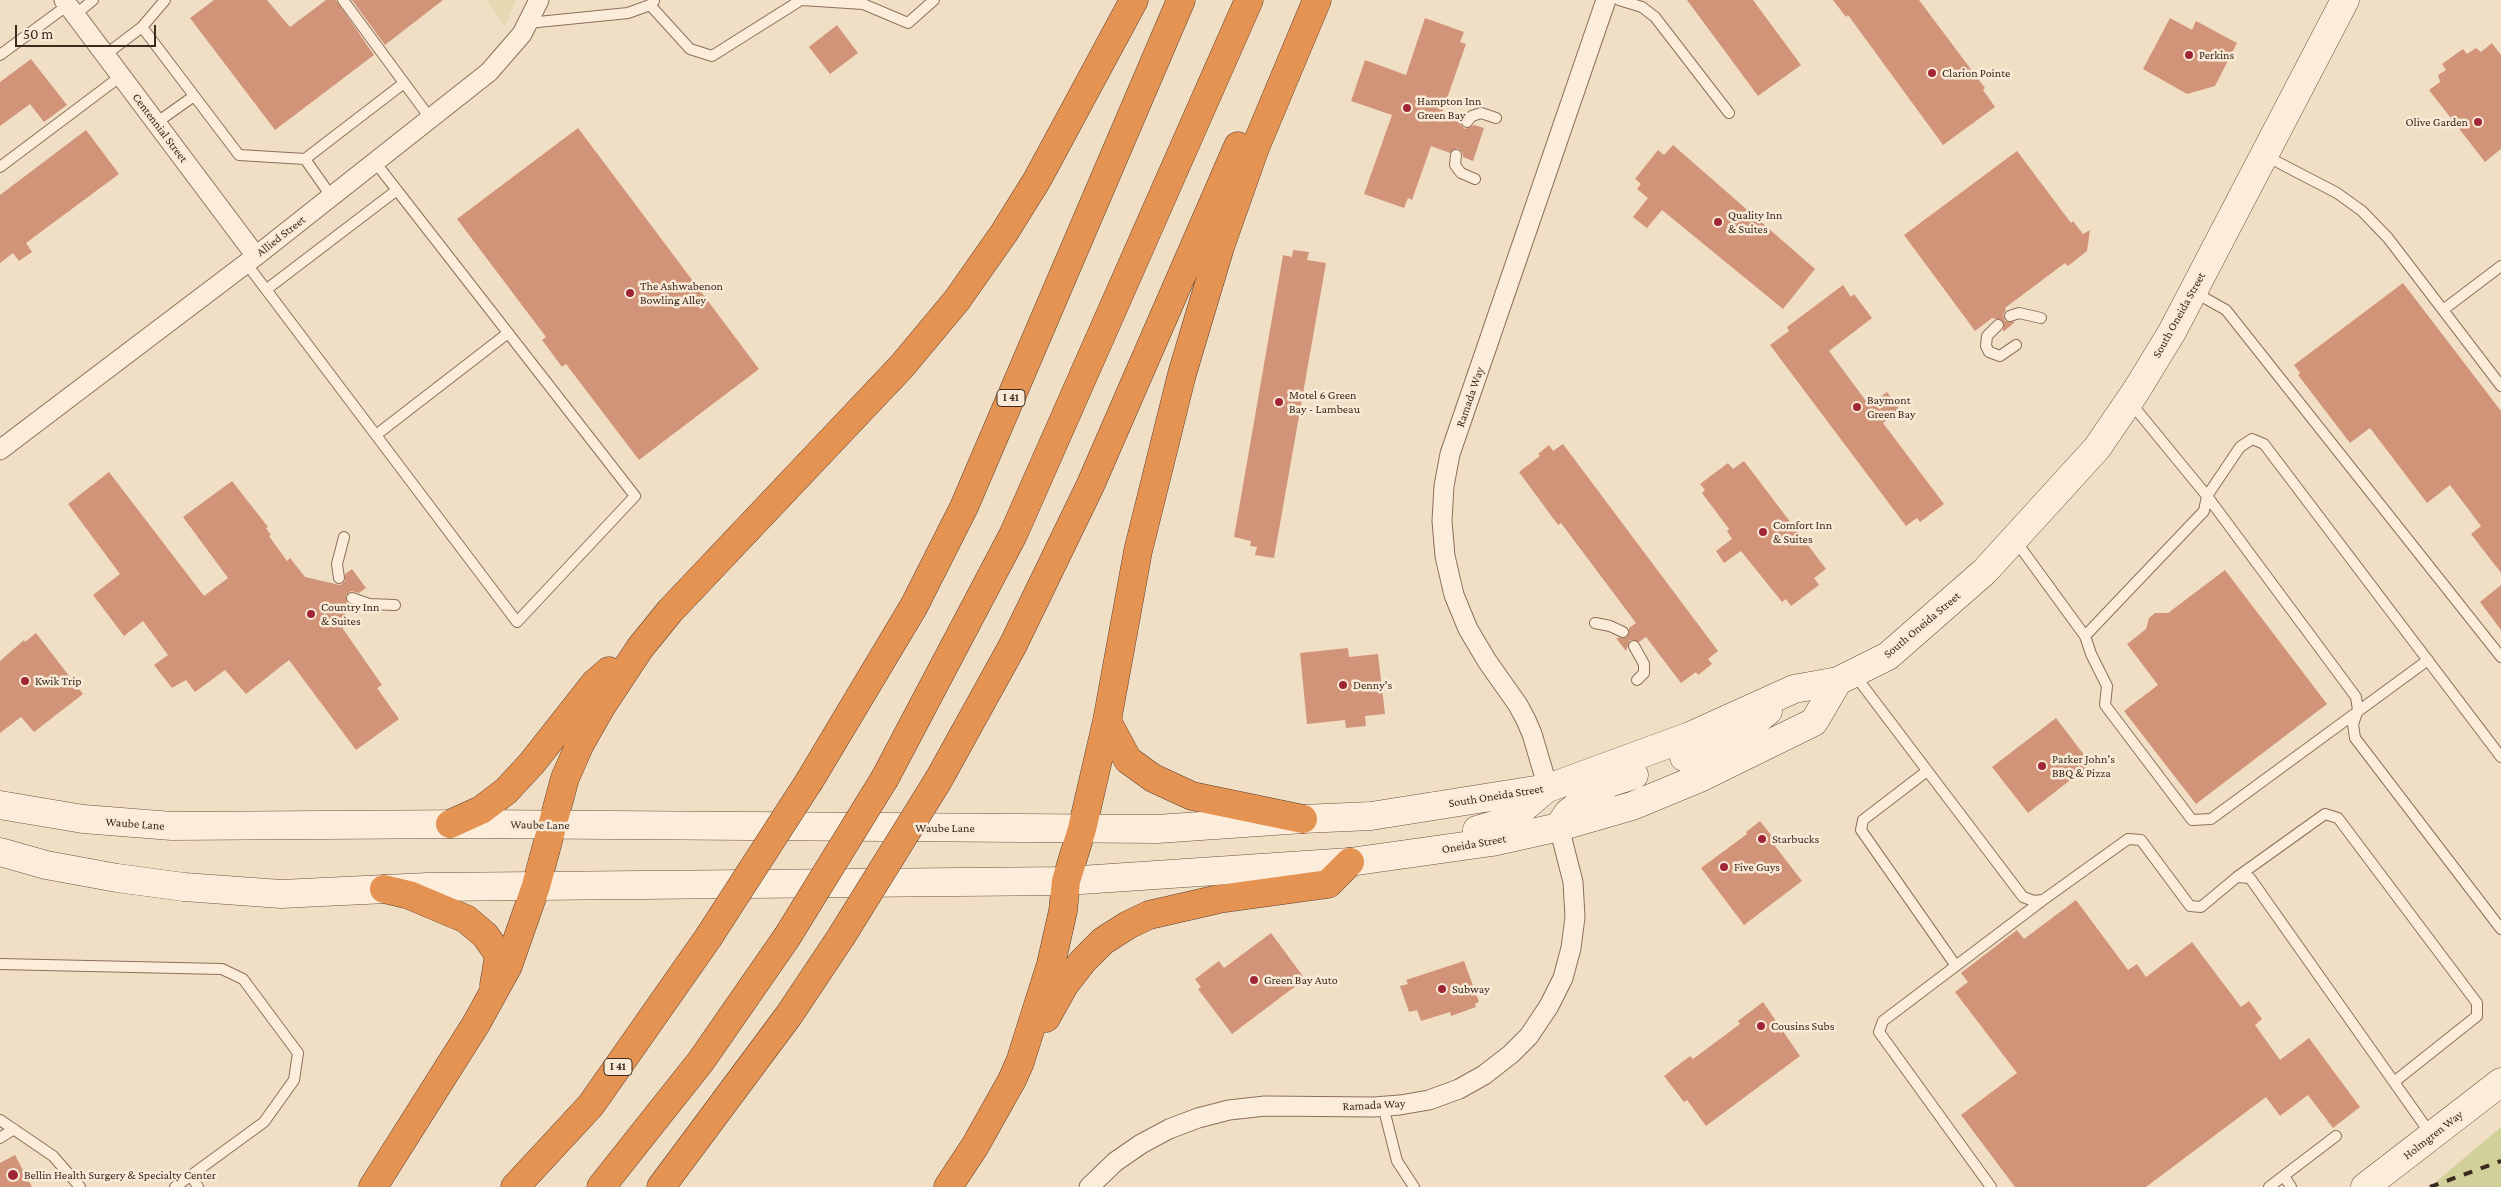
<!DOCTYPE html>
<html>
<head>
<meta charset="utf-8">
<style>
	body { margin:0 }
	#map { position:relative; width:2501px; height:1187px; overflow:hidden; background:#f1dfc5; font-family:"Crimson Pro",serif }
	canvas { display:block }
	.scale { position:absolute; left:15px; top:25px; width:141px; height:22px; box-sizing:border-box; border:2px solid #3d2a1f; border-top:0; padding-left:6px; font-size:15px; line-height:18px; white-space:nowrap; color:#3d2a1f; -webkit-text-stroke:4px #f8ead6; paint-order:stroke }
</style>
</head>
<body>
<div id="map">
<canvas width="2501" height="1187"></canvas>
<div class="scale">50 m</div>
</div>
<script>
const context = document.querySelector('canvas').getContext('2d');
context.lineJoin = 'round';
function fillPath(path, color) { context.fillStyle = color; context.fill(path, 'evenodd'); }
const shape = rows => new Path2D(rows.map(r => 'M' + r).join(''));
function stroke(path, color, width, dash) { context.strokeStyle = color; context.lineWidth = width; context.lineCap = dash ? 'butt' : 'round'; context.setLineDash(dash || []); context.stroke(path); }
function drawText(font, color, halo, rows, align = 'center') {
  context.font = font + ' "Crimson Pro",serif'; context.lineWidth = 5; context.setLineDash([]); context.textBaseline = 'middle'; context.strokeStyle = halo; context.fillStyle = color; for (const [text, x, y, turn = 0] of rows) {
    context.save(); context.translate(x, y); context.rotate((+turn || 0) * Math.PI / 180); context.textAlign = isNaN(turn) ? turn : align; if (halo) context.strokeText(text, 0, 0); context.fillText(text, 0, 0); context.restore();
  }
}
fillPath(shape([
	[486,0,516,0,505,26]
]), '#e7d8b2');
fillPath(shape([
	[2501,1127,2501,1187,2430,1187]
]), '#d0d098');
fillPath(shape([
	[214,0,267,0,290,27,326,0,336,0,374,55,275,130,190,18],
	[352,0,443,0,385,45],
	[1687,0,1753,0,1801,65,1758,96],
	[1833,0,1919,0,1985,88,1983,90,1995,107,1943,145,1848,15,1846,17],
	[1425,18,1464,32,1460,42,1466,44,1442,113,1460,120,1461,125,1465,129,1474,125,1484,128,1473,161,1463,157,1462,152,1457,148,1450,153,1431,146,1412,200,1408,198,1404,208,1364,194,1392,115,1351,101,1365,60,1406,75],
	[2170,18,2192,30,2196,21,2237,43,2215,86,2187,94,2143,69],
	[837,25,858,53,830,74,809,47],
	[2492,43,2501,55,2501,149,2485,162,2429,90,2440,82,2438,75,2446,70,2442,64,2463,49,2467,54,2476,48,2481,52],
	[31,59,67,105,44,122,30,104,0,126,0,82],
	[578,128,759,369,639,460,566,364,562,367,542,340,546,337,457,219],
	[86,130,119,174,26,243,32,252,19,261,13,253,0,263,0,195],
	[1673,145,1815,269,1783,309,1662,210,1647,228,1633,217,1648,198,1637,189,1641,184,1635,179,1658,150,1664,155],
	[2017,151,2071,223,2073,221,2083,234,2090,230,2087,251,2068,266,2065,263,2005,308,2006,310,2003,315,2005,321,2015,322,2003,332,2003,321,1992,318,1975,331,1904,235],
	[1293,250,1309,252,1307,260,1326,263,1274,558,1255,555,1257,547,1250,546,1251,541,1234,537,1283,255,1292,257],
	[2403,283,2501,411,2501,573,2471,534,2481,526,2450,485,2427,503,2370,428,2350,443,2298,375,2300,373,2294,365],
	[1843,285,1851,297,1854,294,1872,318,1829,351,1869,405,1887,392,1900,410,1883,423,1944,504,1920,522,1917,518,1906,526,1770,345,1789,331,1787,327],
	[1563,444,1718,651,1708,659,1712,664,1698,675,1696,672,1681,683,1646,637,1639,642,1630,640,1626,651,1616,638,1627,637,1629,628,1636,623,1561,523,1558,525,1519,472,1540,456,1538,454,1549,445,1553,451],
	[1744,461,1826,569,1814,578,1819,585,1791,606,1786,599,1782,602,1741,551,1724,563,1716,551,1732,539,1727,531,1729,529,1702,493,1705,490,1700,484,1728,463,1733,469],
	[109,472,204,596,228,578,183,517,232,481,268,527,266,528,271,535,269,536,287,561,290,558,305,577,340,585,345,581,345,574,352,569,366,588,359,593,351,591,346,595,347,603,343,629,382,685,377,688,399,719,356,750,289,660,246,694,225,670,195,692,186,680,172,688,154,665,168,655,143,621,124,636,93,595,120,574,68,504],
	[2225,570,2327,704,2196,804,2124,711,2158,685,2127,644,2146,629,2149,618,2155,613,2168,613],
	[2501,585,2501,630,2480,602],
	[36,633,83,694,34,732,21,717,0,733,0,661,24,640,25,642],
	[1348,648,1349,657,1378,654,1385,714,1365,716,1366,726,1346,728,1345,720,1307,724,1300,653],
	[2056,718,2091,764,2028,813,1992,767],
	[1760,821,1778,844,1775,846,1802,881,1744,925,1701,868,1747,834,1746,832],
	[2076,900,2128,970,2137,964,2146,977,2192,942,2241,1007,2249,1001,2262,1019,2255,1025,2280,1060,2309,1038,2360,1107,2333,1128,2308,1095,2280,1116,2266,1097,2146,1187,2015,1187,1961,1115,2017,1073,1955,992,1968,982,1961,973,2000,943,2017,930,2024,939],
	[1271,933,1305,979,1232,1034,1198,989,1201,987,1195,979,1219,961,1224,968],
	[1464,961,1479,1002,1475,1004,1476,1007,1451,1016,1450,1012,1421,1021,1417,1010,1409,1012,1400,986,1408,984,1406,980],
	[1763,1002,1800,1056,1706,1126,1687,1100,1684,1102,1664,1076,1690,1056,1693,1059,1740,1024,1738,1021],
	[15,1155,32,1187,0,1187,0,1163]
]), '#d19479');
const lane = shape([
	[165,0,142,27,239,155,305,159,331,196],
	[343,0,430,118],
	[802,0,863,4,908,23,934,0],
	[1619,0,1642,7,1655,17,1729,113],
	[650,5,690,49,712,56,801,0],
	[75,15,93,0],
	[528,23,628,13,650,5,654,1],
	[0,55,68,5],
	[105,55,142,27],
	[1467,122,1472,116,1481,113,1496,118],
	[156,123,194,96],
	[1456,155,1455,165,1461,173,1475,179],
	[2264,155,2337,193,2362,211,2388,238,2501,386],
	[305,159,404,83],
	[0,167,121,76],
	[246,263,517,622,635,496,375,162],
	[267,289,397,190],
	[2194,292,2226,310,2501,657],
	[2443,310,2501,266],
	[2010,316,2019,313,2041,318],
	[1998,325,1987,336,1986,346,1989,352,2000,356,2016,345],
	[376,435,508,333],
	[2015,540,2085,636,2204,511,2207,496,2130,402],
	[339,578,337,564,344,537],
	[352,598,369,604,395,605],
	[1595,623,1610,626,1623,632],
	[2085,636,2091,654,2107,686,2105,705,2192,820,2211,819,2428,660],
	[1634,646,1644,664,1644,673,1637,680],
	[1854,674,2023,897,2034,901,2043,900,2128,839,2141,840,2190,906,2201,907,2237,877,2250,878,2432,1136],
	[2501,757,2264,444,2252,439,2240,447,2207,496,2356,697,2358,710,2353,724,2355,738,2501,929],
	[1927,771,1863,820,1861,830,1956,966],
	[2237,877,2325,814,2338,818,2477,1003,2477,1016,2394,1082],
	[0,964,222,969,243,979,298,1053,294,1080,264,1122,175,1187],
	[1383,1106,1397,1161,1414,1187],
	[0,1120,53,1156,80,1187],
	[0,1138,14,1129],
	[191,1175,198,1187],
	[2284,1176,2291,1187],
	[1991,1187,1879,1032,1883,1021,2043,900],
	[2269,1187,2336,1136]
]);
const street = shape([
	[64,0,256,256],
	[0,450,256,256,489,72,522,34,539,0],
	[1548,788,1532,734,1526,720,1518,705,1487,661,1468,629,1454,595,1445,556,1442,521,1444,486,1450,454,1606,0],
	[1089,1187,1115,1162,1141,1144,1169,1129,1198,1118,1229,1110,1265,1106,1374,1107,1400,1105,1429,1100,1459,1089,1484,1075,1511,1054,1529,1036,1549,1006,1563,978,1571,948,1575,917,1573,882,1559,827]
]);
const secondary = shape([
	[1684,757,1735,738,1768,711],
	[0,805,83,819,172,826,474,824,1157,829,1303,819,1371,816,1548,788,1690,736,1794,689,1838,681,1888,656,1985,571,2097,448,2136,391,2172,332,2345,0],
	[1560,825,1568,813,1590,796,1609,783,1634,775],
	[1477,830,1508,821,1546,789],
	[0,852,46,865,117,878,184,887,281,894,428,887,1066,881,1350,862,1492,842,1559,827,1632,806,1702,777,1814,722,1838,681],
	[2365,1187,2501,1082]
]);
const highway = shape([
	[1107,721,1128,760,1153,778,1192,796,1303,819],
	[885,778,1013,535,1249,0],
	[939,779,1013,645,1090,486,1238,146],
	[810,780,914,606,964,507,1181,0],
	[450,824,481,810,506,791,532,763,595,683,609,671],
	[384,889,409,895,466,919,485,935,499,955,494,985],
	[1046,1018,1065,984,1083,961,1103,941,1128,925,1149,915,1219,899,1328,884,1350,862],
	[373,1187,476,1024,508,966,536,886,565,778,580,744,601,707,640,648,670,611,902,366,957,300,1004,233,1037,180,1134,0],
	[515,1187,591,1105,708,938],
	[601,1187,701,1061,787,937],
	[661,1187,789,1015,841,937],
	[948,1187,975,1146,1012,1080,1020,1062,1051,964,1063,911,1066,881,1082,829,1107,721,1138,551,1182,374,1220,247,1255,148,1317,0]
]);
stroke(lane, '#8d6f5a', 12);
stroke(street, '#8d6f5a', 21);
stroke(secondary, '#6f503d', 29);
stroke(highway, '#5b3e2e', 29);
stroke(lane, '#fbedda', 10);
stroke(street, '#fbedda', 19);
stroke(secondary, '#fbedda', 28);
stroke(highway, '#e49352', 28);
stroke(shape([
	[2430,1187,2501,1161]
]), '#3d2a1f', 4, [9, 9]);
const highwayBridge = shape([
	[787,937,885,778],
	[841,937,939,779],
	[708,938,810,780]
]);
stroke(highwayBridge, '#5b3e2e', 29, []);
stroke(highwayBridge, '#e49352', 28);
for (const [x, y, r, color] of [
	[2189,55,5,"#a02635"],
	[1932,73,5,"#a02635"],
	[1407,108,5,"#a02635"],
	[2478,122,5,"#a02635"],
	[1718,222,5,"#a02635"],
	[630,293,5,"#a02635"],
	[1279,402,5,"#a02635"],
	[1857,407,5,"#a02635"],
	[1763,532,5,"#a02635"],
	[311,614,5,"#a02635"],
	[25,681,5,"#a02635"],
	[1343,685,5,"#a02635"],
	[2042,766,5,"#a02635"],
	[1762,839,5,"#a02635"],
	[1724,867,5,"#a02635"],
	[1254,980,5,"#a02635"],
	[1442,989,5,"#a02635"],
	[1761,1026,5,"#a02635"],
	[13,1175,6,"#a02635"]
]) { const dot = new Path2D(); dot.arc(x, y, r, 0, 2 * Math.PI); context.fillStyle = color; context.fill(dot); stroke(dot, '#f8ead6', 2); }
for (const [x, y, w] of [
	[1011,398,28],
	[618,1067,28]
]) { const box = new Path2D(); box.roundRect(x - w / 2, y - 8.5, w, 17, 4); context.fillStyle = '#f8ead6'; context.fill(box); stroke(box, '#3d2a1f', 1); }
drawText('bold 11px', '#3d2a1f', null, [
	["I 41",1011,398],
	["I 41",618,1067]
]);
drawText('12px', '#3d2a1f', '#f8ead6', [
	["Perkins",2199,55],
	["Clarion Pointe",1942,73],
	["Hampton Inn",1417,101],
	["Green Bay",1417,115],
	["Olive Garden",2468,122,"right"],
	["Quality Inn",1728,215],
	["& Suites",1728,229],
	["The Ashwabenon",640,286],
	["Bowling Alley",640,300],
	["Motel 6 Green",1289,395],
	["Bay - Lambeau",1289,409],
	["Baymont",1867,400],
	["Green Bay",1867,414],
	["Comfort Inn",1773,525],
	["& Suites",1773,539],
	["Country Inn",321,607],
	["& Suites",321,621],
	["Kwik Trip",35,681],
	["Denny's",1353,685],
	["Parker John's",2052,759],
	["BBQ & Pizza",2052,773],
	["Starbucks",1772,839],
	["Five Guys",1734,867],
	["Green Bay Auto",1264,980],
	["Subway",1452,989],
	["Cousins Subs",1771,1026],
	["Bellin Health Surgery & Specialty Center",24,1175]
], 'left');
drawText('12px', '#3d2a1f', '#f8ead6', [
	["Centennial Street",160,128,53],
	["Allied Street",281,236,-38],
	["South Oneida Street",2179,315,-61],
	["Ramada Way",1470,397,-71],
	["South Oneida Street",1922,625,-40],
	["South Oneida Street",1496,796,-9],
	["Waube Lane",135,824,4],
	["Waube Lane",540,825,1],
	["Waube Lane",945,828],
	["Oneida Street",1474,844,-10],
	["Ramada Way",1374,1105,-3],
	["Holmgren Way",2433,1135,-38]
]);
</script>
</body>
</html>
